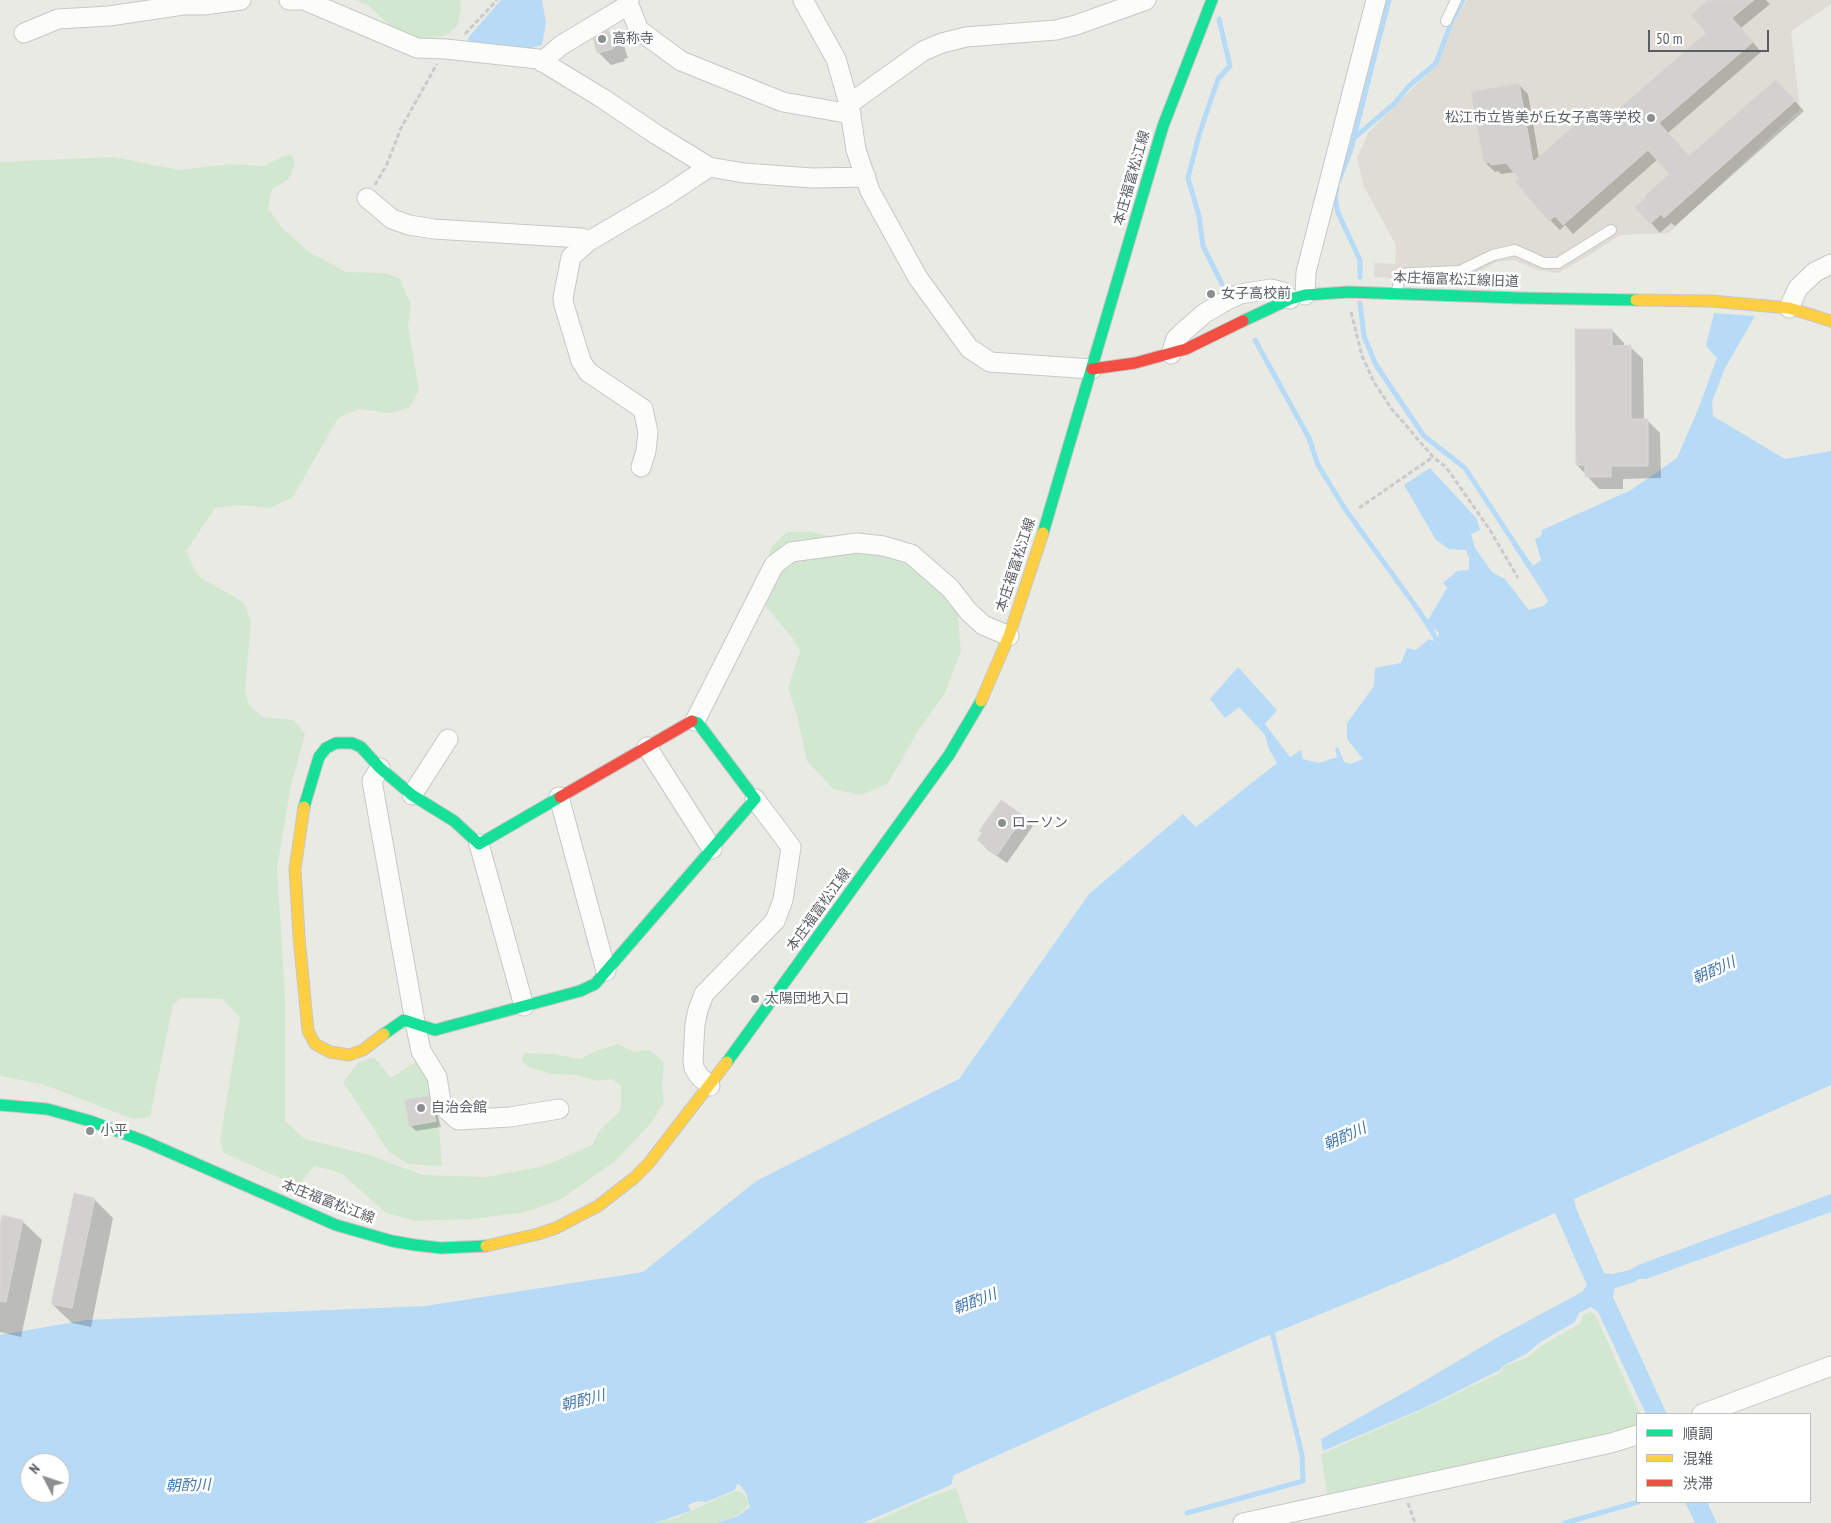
<!DOCTYPE html>
<html>
<head>
<meta charset="utf-8">
<style>
	body { margin:0 }
	#map { position:relative; width:1831px; height:1523px; overflow:hidden; background:#eaeae5; font-family:"PT Sans Narrow","Noto Sans JP",sans-serif }
	canvas { display:block }
	.legend { position:absolute; left:1636px; top:1413px; width:175px; height:90px; box-sizing:border-box; background:#fff; border:1px solid #bdbfc1; margin:0; padding:6px 9px; list-style:none; font-size:15px; color:#5a5e63 }
	.legend li { display:flex; align-items:center; gap:10px; height:25px }
	.legend b { width:25px; border:1px solid #bdbfc1 }
	.north { position:absolute; left:20px; top:1453px; width:50px; height:50px; box-sizing:border-box; background:#fff; border:1px solid #bdbfc1; border-radius:50%; rotate:311deg; font-size:14px; font-weight:700; line-height:20px; text-align:center; color:#5a5e63 }
	.north::after { content:''; display:block; margin:auto; width:18px; height:22px; background:#8c8f90; clip-path:polygon(50% 0,100% 100%,50% 72%,0 100%) }
	.scale { position:absolute; left:1648px; top:30px; width:121px; height:22px; box-sizing:border-box; border:2px solid #5a5e63; border-top:0; padding-left:6px; font-size:15px; line-height:18px; white-space:nowrap; color:#5a5e63; -webkit-text-stroke:4px #fff; paint-order:stroke }
</style>
</head>
<body>
<div id="map">
<canvas width="1831" height="1523"></canvas>
<ul class="legend">
<li><b style="height:6px;background:#16e098"></b>順調</li>
<li><b style="height:6px;background:#ffcf43"></b>混雑</li>
<li><b style="height:6px;background:#f24e42"></b>渋滞</li>
</ul>
<div class="north">N</div>
<div class="scale">50 m</div>
</div>
<script>
const context = document.querySelector('canvas').getContext('2d');
context.lineJoin = 'round';
function fillPath(path, color) { context.fillStyle = color; context.fill(path, 'evenodd'); }
const shape = rows => new Path2D(rows.map(r => 'M' + r).join(''));
function stroke(path, color, width, dash) { context.strokeStyle = color; context.lineWidth = width; context.lineCap = dash ? 'butt' : 'round'; context.setLineDash(dash || []); context.stroke(path); }
function drawText(font, color, halo, rows, align = 'center') {
  context.font = font + ' "PT Sans Narrow","Noto Sans JP",sans-serif'; context.lineWidth = 5; context.setLineDash([]); context.textBaseline = 'middle'; context.strokeStyle = halo; context.fillStyle = color; for (const [text, x, y, turn = 0] of rows) {
    context.save(); context.translate(x, y); context.rotate((+turn || 0) * Math.PI / 180); context.textAlign = isNaN(turn) ? turn : align; if (halo) context.strokeText(text, 0, 0); context.fillText(text, 0, 0); context.restore();
  }
}
fillPath(shape([
	[1467,0,1831,0,1831,4,1791,31,1800,109,1669,233,1620,235,1588,256,1558,273,1537,270,1514,260,1496,262,1475,274,1436,281,1374,277,1374,263,1395,264,1396,245,1364,187,1357,158,1368,133,1438,63,1456,19]
]), '#dedcd4');
fillPath(shape([
	[355,0,460,0,461,10,458,25,447,35,423,40,404,38,368,5],
	[292,155,295,163,289,179,272,189,268,208,283,229,309,252,346,272,385,273,399,278,411,304,408,327,419,390,409,408,389,413,359,409,338,418,293,497,270,508,239,505,215,508,186,551,198,576,243,602,251,620,245,691,249,705,263,717,294,720,305,734,290,790,277,868,285,995,285,1121,305,1139,367,1154,422,1175,487,1177,544,1166,592,1145,599,1131,621,1110,621,1086,612,1079,597,1081,576,1075,551,1074,526,1066,522,1060,524,1053,554,1054,580,1059,599,1050,618,1044,635,1052,649,1050,664,1062,662,1087,664,1102,652,1122,615,1161,560,1200,526,1212,473,1219,415,1221,386,1213,341,1173,314,1166,298,1186,224,1153,220,1141,240,1017,222,999,182,998,173,1004,150,1117,133,1119,42,1084,0,1076,0,162,113,157,180,170,230,164,265,166,281,157],
	[787,532,811,532,862,542,926,574,958,615,961,651,945,693,918,731,888,783,862,795,833,789,807,761,797,716,788,688,800,651,794,640,759,598,766,562,772,546],
	[374,1057,391,1078,417,1061,429,1079,437,1102,442,1166,408,1164,389,1152,343,1082,358,1063],
	[1590,1312,1595,1314,1640,1414,1637,1414,1637,1427,1632,1430,1331,1496,1327,1493,1321,1454,1424,1409,1501,1372,1504,1366,1528,1357,1542,1345,1580,1324,1583,1315],
	[956,1488,968,1523,871,1523,932,1496],
	[737,1491,744,1494,749,1504,745,1509,738,1515,716,1523,657,1523,678,1517,723,1496]
]), '#d2e7d0');
fillPath(shape([
	[501,0,542,0,546,23,542,45,525,50,472,44,469,42,468,38],
	[1714,313,1755,316,1725,368,1712,402,1713,416,1785,459,1831,451,1831,1085,1574,1199,1576,1208,1604,1273,1612,1274,1630,1270,1638,1265,1831,1194,1831,1212,1646,1279,1638,1279,1635,1282,1615,1288,1613,1297,1667,1414,1646,1414,1598,1312,1591,1307,1579,1313,1575,1322,1542,1341,1526,1354,1503,1366,1500,1370,1424,1408,1323,1451,1321,1439,1414,1387,1500,1336,1582,1292,1587,1285,1555,1213,1445,1263,1262,1338,1098,1410,954,1475,951,1485,863,1523,717,1523,738,1516,750,1507,746,1493,740,1485,737,1484,735,1490,706,1502,698,1501,688,1505,691,1511,655,1523,0,1523,0,1335,86,1320,425,1306,643,1272,756,1181,959,1079,1089,894,1183,814,1196,827,1277,763,1269,749,1265,735,1239,707,1225,718,1210,699,1238,667,1277,710,1265,724,1290,757,1301,750,1303,759,1319,763,1337,757,1335,748,1338,747,1344,762,1350,764,1363,759,1347,739,1347,723,1374,686,1375,668,1401,663,1407,648,1416,650,1429,639,1437,642,1439,633,1433,628,1425,625,1447,588,1443,583,1457,571,1469,570,1469,558,1466,550,1449,549,1436,540,1404,485,1430,468,1477,519,1480,530,1471,534,1475,548,1492,572,1505,579,1529,610,1543,606,1552,598,1539,586,1511,543,1516,541,1533,566,1541,560,1535,539,1541,536,1542,530,1631,490,1677,458,1699,407,1717,358,1706,346],
	[30,1463,60,1463,60,1493,30,1493],
	[1685,1502,1707,1502,1717,1523,1695,1523]
]), '#b7dbf6');
fillPath(shape([
	[1710,0,1766,0,1770,4,1741,28,1761,52,1668,133,1690,157,1785,90,1804,111,1675,226,1671,223,1660,233,1637,207,1671,174,1658,159,1573,234,1565,225,1560,230,1550,220,1517,182,1521,178,1515,172,1501,174,1498,171,1495,172,1485,162,1518,84,1528,94,1539,158,1606,122,1707,33],
	[610,33,624,46,628,58,624,59,625,61,611,65,598,52],
	[1612,330,1624,343,1624,347,1630,347,1643,359,1644,420,1647,420,1660,433,1661,478,1623,479,1623,489,1599,489,1577,465],
	[1002,801,1024,817,1033,826,1007,863,988,850,978,840],
	[428,1097,434,1103,441,1127,416,1131,410,1125],
	[94,1199,113,1218,91,1327,72,1323,52,1304],
	[22,1221,42,1240,21,1337,0,1332,0,1230]
]), '#0003');
stroke(shape([
	[1219,19,1230,66,1218,79,1199,135,1188,178,1199,216,1203,246,1222,284],
	[1354,138,1395,103,1409,86,1436,63,1452,21,1463,0],
	[1339,180,1351,149,1389,0],
	[1337,188,1335,198,1338,213,1360,260,1360,277],
	[1360,303,1364,336,1376,365,1424,436,1465,468,1517,547],
	[1255,340,1309,438,1318,465,1345,509,1414,604,1432,631,1440,647],
	[1543,588,1553,604],
	[1187,1513,1303,1481,1302,1455,1271,1328],
	[1565,1523,1638,1502]
]), '#b7dbf6', 5);
const building = shape([
	[1708,0,1754,0,1732,18,1753,42,1659,123,1689,156,1776,79,1795,101,1664,218,1661,214,1650,224,1635,207,1646,198,1645,196,1669,174,1648,150,1563,225,1555,216,1549,221,1515,182,1519,178,1506,163,1491,165,1490,162,1484,163,1471,92,1519,83,1533,162,1594,108,1605,121,1706,33,1691,15,1708,0],
	[608,30,609,32,612,32,616,46,612,47,613,49,597,53,593,39,608,30],
	[1575,329,1612,329,1612,346,1631,345,1631,419,1648,419,1648,466,1611,466,1611,477,1585,477,1585,465,1576,465,1575,329],
	[1001,800,1024,816,997,855,977,840,982,833,979,831,1001,800],
	[429,1096,436,1121,409,1126,405,1100,429,1096],
	[74,1193,95,1198,72,1308,51,1304,74,1193],
	[2,1215,23,1220,6,1302,0,1301,0,1224,2,1215]
]);
fillPath(building, '#d2d1cf');
stroke(building, '#dad8d4', 1);
const lane = shape([
	[1446,21,1456,0],
	[1397,293,1399,280,1404,274,1411,273,1460,271,1493,255,1515,250,1544,263,1558,263,1611,230]
]);
const street = shape([
	[289,0,304,0,417,48,446,49,538,59,602,98,657,135,709,167,744,173,812,178,866,177],
	[803,0,836,59,849,104,856,150,870,191,918,278,969,348,990,362,1092,369],
	[628,3,639,30,681,61,783,102,851,114],
	[24,33,58,19,109,16,183,5,204,5,241,0],
	[542,62,560,46,623,8,628,3,629,0],
	[849,104,923,51,942,43,966,37,1056,30,1076,25,1146,0],
	[367,198,392,219,409,225,434,229,581,238,589,241],
	[1305,295,1306,272,1376,0],
	[1789,308,1798,288,1815,272,1831,264],
	[1171,354,1176,339,1183,332,1205,313,1227,300,1240,294,1271,289,1283,292,1290,299],
	[641,467,646,451,648,432,643,409,588,372,581,361,564,305,563,298,571,257,589,241,664,197,709,167],
	[695,721,774,565,791,552,857,543,884,546,911,554,950,588,968,611,983,625,1009,636],
	[647,747,712,849],
	[380,768,372,781,415,1022,421,1051,437,1077,441,1102,447,1110,458,1120,510,1117,559,1109],
	[412,795,448,739],
	[559,797,606,971],
	[479,844,524,1006],
	[710,1086,699,1076,694,1068,693,1060,695,1024,698,1010,704,994,775,921,783,900,791,847,755,799],
	[1702,1414,1831,1366],
	[1243,1523,1611,1443,1637,1435]
]);
const fast = shape([
	[1243,321,1290,299,1305,295,1348,292,1520,298,1636,300],
	[1043,533,1163,126,1212,0],
	[304,807,319,757,326,748,336,743,352,743,361,747,380,768,412,795,454,821,479,844,560,797],
	[384,1034,404,1020,435,1030,580,991,595,984,755,799,698,723,692,721],
	[727,1062,949,755,981,701],
	[0,1105,47,1109,90,1121,144,1141,336,1225,392,1241,415,1245,441,1248,486,1246]
]);
const slow = shape([
	[1636,300,1711,301,1789,308,1831,321],
	[981,701,1009,636,1043,533],
	[304,807,295,869,299,937,308,1031,315,1044,330,1052,349,1055,363,1050,384,1034],
	[486,1246,538,1234,556,1228,598,1206,634,1178,649,1163,727,1062]
]);
const jam = shape([
	[1092,369,1135,363,1186,349,1243,321],
	[560,797,692,721]
]);
stroke(lane, '#c7c7c7', 12);
stroke(street, '#c7c7c7', 21);
stroke(fast, '#c6c7c5', 13);
stroke(slow, '#c6c7c5', 13);
stroke(jam, '#c6c7c5', 13);
stroke(shape([
	[465,34,497,0],
	[375,185,387,164,401,128,437,64],
	[1351,312,1362,356,1374,382,1391,408,1433,457,1446,467,1490,530,1518,578],
	[1359,508,1433,457],
	[1408,1503,1415,1523]
]), '#c7ccca', 3, [5, 2.5]);
stroke(lane, '#fcfcfb', 10);
stroke(street, '#fcfcfb', 19);
stroke(fast, '#16e098', 11);
stroke(slow, '#ffcf43', 11);
stroke(jam, '#f24e42', 11);
for (const [x, y, r, color] of [
	[602,39,5,"#8c8f90"],
	[1651,118,5,"#8c8f90"],
	[1211,294,5,"#8c8f90"],
	[1002,823,5,"#8c8f90"],
	[755,999,5,"#8c8f90"],
	[421,1108,5,"#8c8f90"],
	[90,1131,5,"#8c8f90"]
]) { const dot = new Path2D(); dot.arc(x, y, r, 0, 2 * Math.PI); context.fillStyle = color; context.fill(dot); stroke(dot, '#fff', 2); }
drawText('14px', '#5a5e63', '#fff', [
	["高称寺",612,39],
	["松江市立皆美が丘女子高等学校",1641,118,"right"],
	["女子高校前",1221,294],
	["ローソン",1012,823],
	["太陽団地入口",765,999],
	["自治会館",431,1108],
	["小平",100,1131]
], 'left');
drawText('14px', '#5a5e63', '#fff', [
	["本庄福富松江線",1132,178,-74],
	["本庄福富松江線旧道",1456,280,2],
	["本庄福富松江線",1016,565,-72],
	["本庄福富松江線",819,910,-54],
	["本庄福富松江線",328,1202,21]
]);
drawText('italic 15px', '#3f76af', '#fff', [
	["朝酌川",1714,971,-24],
	["朝酌川",1345,1137,-24],
	["朝酌川",975,1302,-21],
	["朝酌川",583,1401,-14],
	["朝酌川",188,1486,-2]
]);
</script>
</body>
</html>
